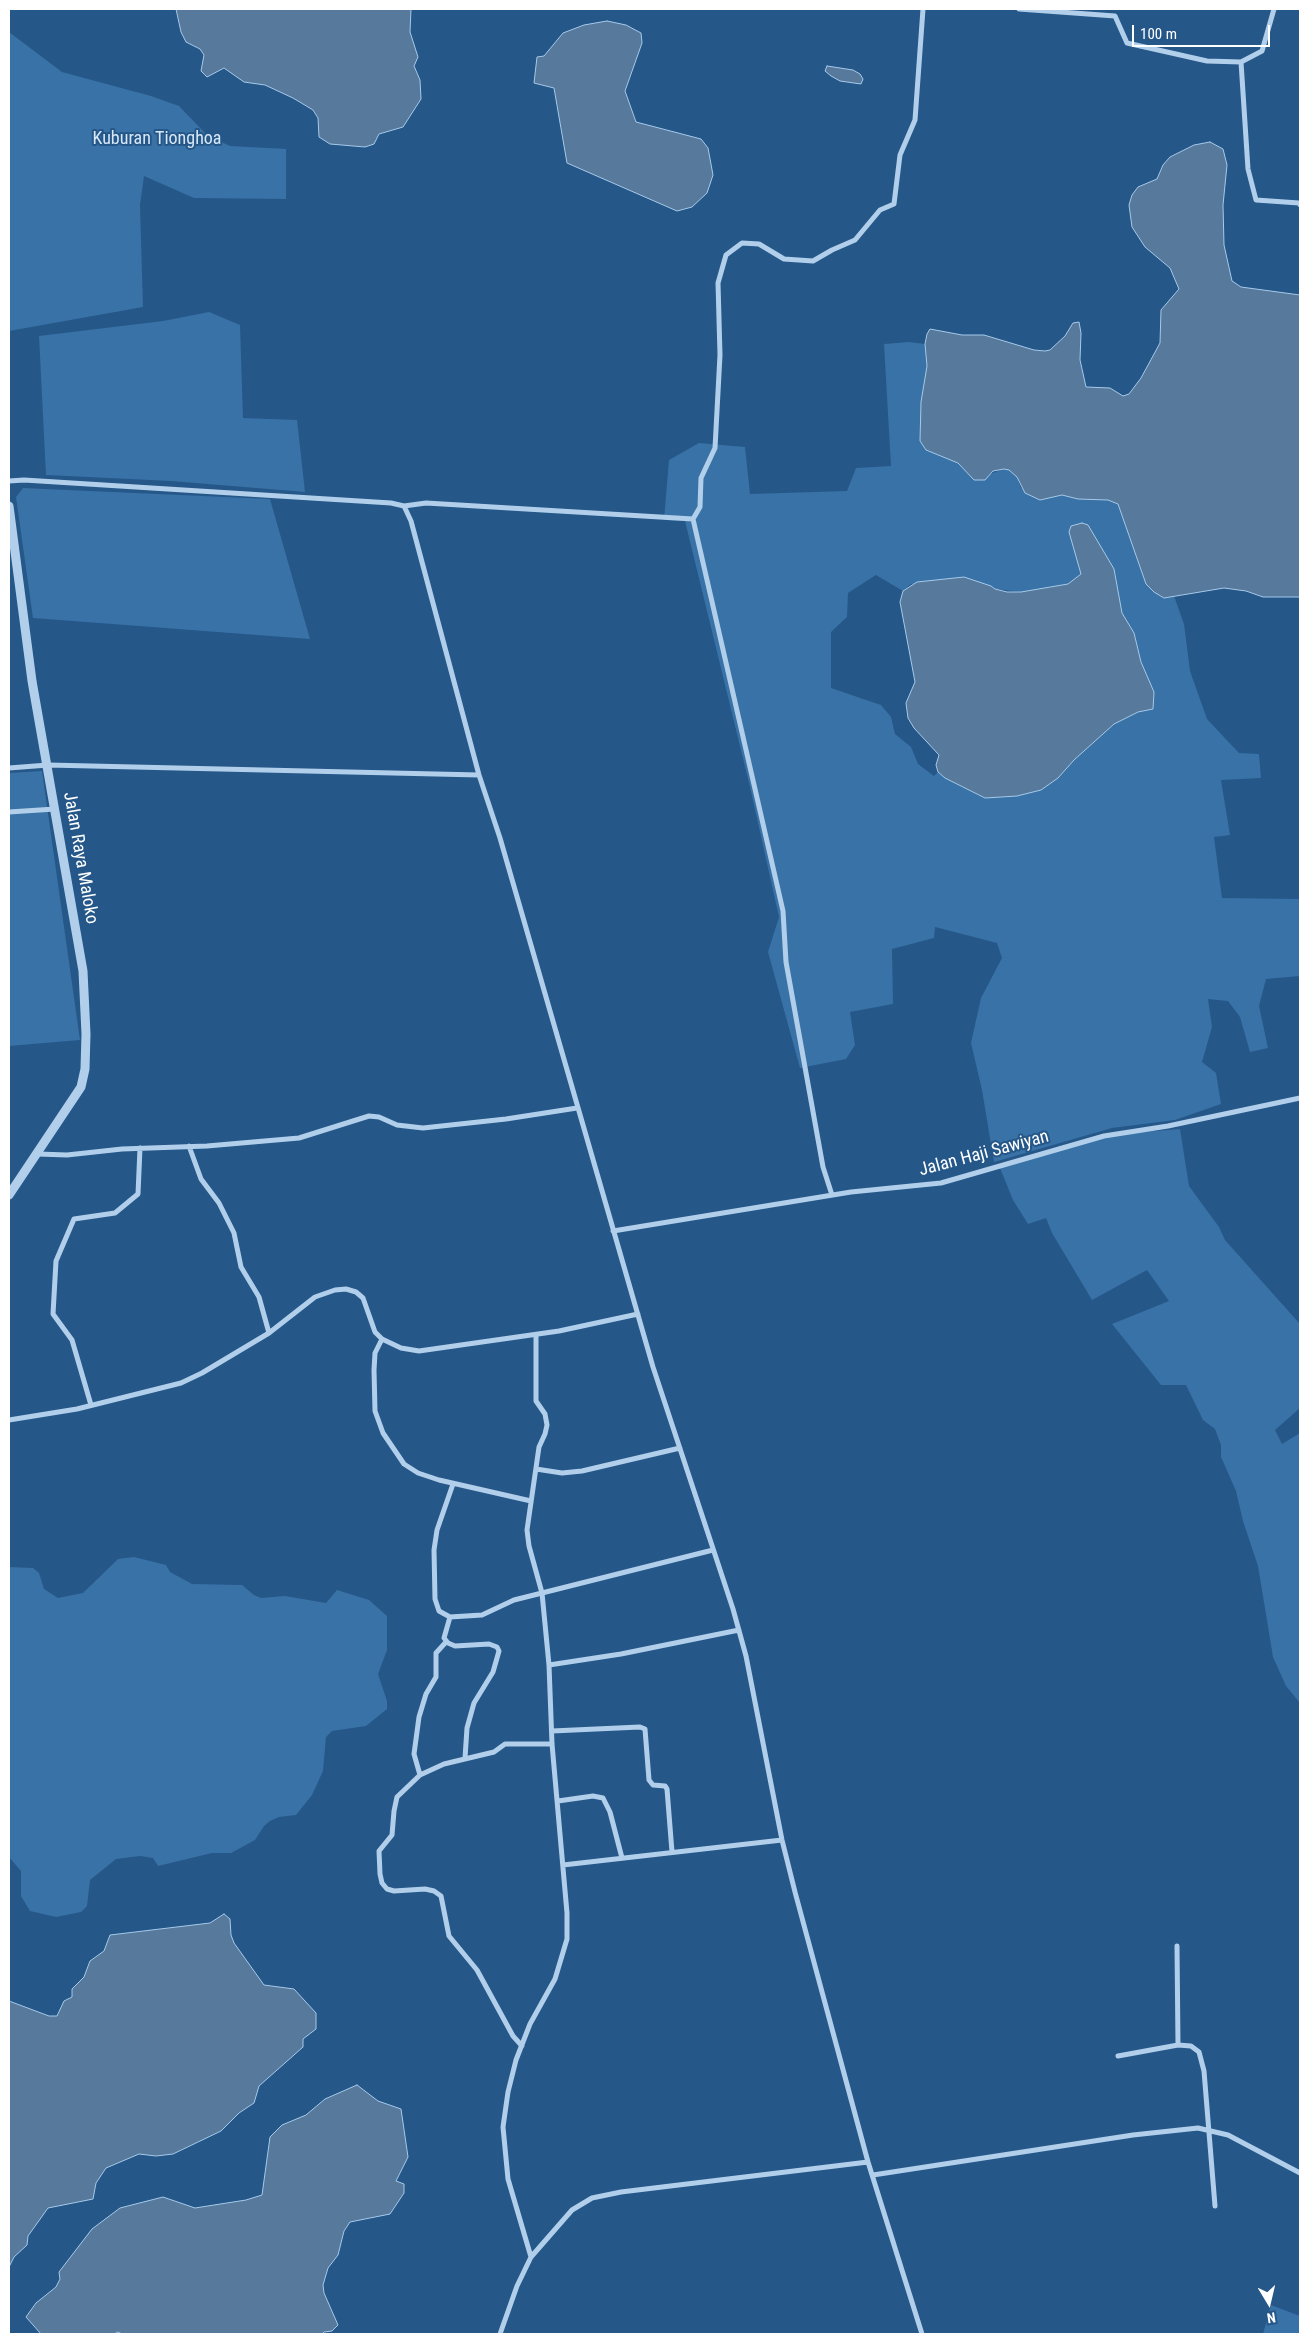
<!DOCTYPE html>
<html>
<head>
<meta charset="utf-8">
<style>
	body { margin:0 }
	#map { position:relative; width:1309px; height:2343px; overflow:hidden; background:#255789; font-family:"Roboto Condensed",sans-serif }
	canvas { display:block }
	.frame { position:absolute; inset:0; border:10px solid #fff; pointer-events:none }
	.north { position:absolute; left:1244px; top:2278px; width:50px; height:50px; -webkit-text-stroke:4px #255789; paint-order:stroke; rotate:171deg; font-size:14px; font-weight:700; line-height:20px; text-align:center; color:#fff }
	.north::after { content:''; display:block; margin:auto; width:18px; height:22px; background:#fff; clip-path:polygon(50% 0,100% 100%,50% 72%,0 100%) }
	.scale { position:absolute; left:1132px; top:25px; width:138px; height:22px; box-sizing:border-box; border:2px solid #fff; border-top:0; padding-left:6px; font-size:15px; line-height:18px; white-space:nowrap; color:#fff; -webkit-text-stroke:4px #255789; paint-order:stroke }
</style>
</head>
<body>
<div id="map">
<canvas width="1309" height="2343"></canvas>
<div class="frame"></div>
<div class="north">N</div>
<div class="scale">100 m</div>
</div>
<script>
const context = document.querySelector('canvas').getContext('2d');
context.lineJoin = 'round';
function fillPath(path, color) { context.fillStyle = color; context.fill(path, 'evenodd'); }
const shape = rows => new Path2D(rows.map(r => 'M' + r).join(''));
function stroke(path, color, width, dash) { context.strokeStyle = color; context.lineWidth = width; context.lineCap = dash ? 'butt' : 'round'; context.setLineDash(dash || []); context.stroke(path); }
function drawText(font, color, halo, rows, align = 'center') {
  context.font = font + ' "Roboto Condensed",sans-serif'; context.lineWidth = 4; context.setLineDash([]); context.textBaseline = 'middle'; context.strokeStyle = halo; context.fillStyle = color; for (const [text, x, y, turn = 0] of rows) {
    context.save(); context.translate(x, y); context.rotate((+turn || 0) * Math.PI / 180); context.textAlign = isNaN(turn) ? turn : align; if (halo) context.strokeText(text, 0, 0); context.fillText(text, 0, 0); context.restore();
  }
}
fillPath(shape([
	[9,32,62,72,151,96,179,106,207,135,230,146,286,149,286,199,194,198,144,176,140,205,143,307,9,331],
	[209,312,240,325,243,418,297,420,305,492,171,481,46,475,39,336,163,321],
	[909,342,925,344,927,366,921,402,920,442,958,463,974,480,1004,469,1009,470,1017,477,1021,488,1040,500,1062,495,1078,499,1108,500,1118,504,1146,584,1164,598,1174,596,1184,624,1190,671,1207,719,1239,753,1259,754,1261,778,1221,780,1230,835,1214,837,1222,898,1300,899,1300,976,1266,979,1259,1006,1268,1048,1250,1052,1240,1017,1228,1001,1208,999,1212,1027,1202,1062,1216,1073,1221,1104,1175,1120,1112,1128,994,1162,982,1090,971,1043,981,998,1002,958,997,943,935,927,934,938,892,949,893,1004,850,1012,855,1045,846,1059,800,1068,768,952,779,917,750,787,685,521,664,520,669,460,699,443,745,447,750,494,847,491,856,468,891,466,884,344],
	[1079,564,1114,569,1122,613,1134,633,1141,662,1154,692,1153,709,1138,712,1114,724,1074,760,1058,778,985,798,945,778,938,772,934,776,918,764,911,747,895,734,891,717,881,705,831,688,831,632,847,617,848,593,876,575,903,591,911,584,991,586,995,589,1021,592,1068,584,1081,574],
	[23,488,270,499,310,639,33,618,16,497],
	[42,771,80,1040,9,1046,9,773],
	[1180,1129,1189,1186,1219,1227,1225,1240,1300,1324,1300,1408,1275,1430,1282,1444,1300,1433,1300,1703,1286,1686,1273,1657,1258,1566,1243,1521,1236,1491,1221,1457,1221,1445,1215,1429,1203,1420,1186,1385,1161,1385,1112,1324,1169,1301,1147,1270,1092,1300,1052,1233,1046,1218,1028,1224,1013,1200,1000,1168,1116,1134],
	[134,1557,166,1565,170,1572,192,1584,242,1585,254,1595,261,1598,285,1596,326,1603,337,1590,369,1600,387,1616,387,1650,378,1674,387,1701,387,1709,366,1726,332,1731,326,1737,323,1771,312,1795,296,1815,279,1817,270,1821,264,1826,255,1840,231,1853,212,1853,158,1866,153,1858,140,1856,116,1859,90,1880,87,1906,81,1912,56,1917,30,1911,21,1896,21,1871,9,1857,9,1567,33,1568,39,1573,44,1589,58,1598,83,1593,118,1559],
	[1271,2305,1300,2316,1300,2334,1263,2334]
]), '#3972a6');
const water = shape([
	[176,9,411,9,410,32,418,57,414,66,420,80,421,99,403,127,379,134,374,144,365,147,330,144,319,137,318,118,313,110,293,98,265,85,244,82,224,68,207,77,201,71,204,55,200,49,186,42,181,32,176,9],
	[607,21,626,25,641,33,642,43,625,91,636,122,701,139,708,148,713,175,707,193,692,207,677,211,567,163,554,88,534,83,537,57,544,56,563,33,584,25,607,21],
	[827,66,853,70,860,74,863,79,861,84,840,81,831,76,825,71,827,66],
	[1210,142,1223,149,1227,165,1223,205,1224,245,1232,281,1241,287,1300,295,1300,597,1263,597,1246,591,1224,588,1164,598,1154,592,1146,584,1118,504,1108,500,1078,499,1062,495,1040,500,1025,493,1017,477,1009,470,1004,469,993,471,985,480,974,480,958,463,926,450,920,441,921,402,927,366,925,344,927,334,930,329,962,335,984,335,1034,350,1045,351,1050,350,1065,336,1073,323,1079,322,1081,333,1080,360,1086,387,1110,388,1123,396,1129,394,1141,378,1160,343,1161,310,1179,289,1170,268,1145,247,1132,227,1129,205,1132,195,1138,187,1157,179,1163,165,1170,157,1194,145,1210,142],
	[1082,523,1088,525,1114,569,1122,613,1134,633,1141,662,1154,692,1153,709,1138,712,1114,724,1074,760,1058,778,1041,790,1017,796,985,798,945,778,938,772,936,765,939,755,914,728,908,718,906,703,915,682,900,602,903,591,917,582,964,577,991,586,995,589,1007,592,1021,592,1068,584,1081,574,1069,532,1071,526,1082,523],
	[224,1914,230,1919,231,1935,234,1943,264,1985,294,1989,316,2013,316,2029,303,2039,303,2047,259,2086,254,2103,239,2113,221,2131,173,2154,156,2156,139,2154,106,2168,96,2183,93,2199,48,2208,28,2236,27,2245,14,2257,9,2267,9,2001,49,2016,57,2016,64,2001,72,1997,72,1989,84,1977,90,1961,104,1951,110,1935,210,1923,224,1914],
	[357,2085,378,2101,401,2109,408,2157,396,2181,404,2184,404,2193,390,2214,350,2222,344,2231,338,2255,328,2268,323,2285,324,2293,338,2325,332,2331,324,2332,322,2334,122,2334,118,2332,114,2334,41,2334,26,2317,36,2303,56,2287,60,2279,59,2272,92,2229,120,2208,163,2197,195,2208,246,2200,262,2195,270,2137,282,2125,306,2115,325,2099,357,2085]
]);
fillPath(water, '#57799c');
stroke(water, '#a6caea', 1);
stroke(shape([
	[1019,9,1115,16,1127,43,1207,61,1241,62,1262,51,1274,9],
	[1241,62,1248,169,1256,200,1299,203,1300,205],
	[9,481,24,480,391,503,404,506,426,503,693,519],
	[404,506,411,521,479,775,500,838,653,1367,733,1609,746,1656,782,1840,795,1892,868,2162,922,2334],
	[9,768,48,765,479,775],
	[9,812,55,809],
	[189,1146,201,1179,219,1203,234,1233,241,1267,259,1297,269,1333],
	[38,1154,67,1155,122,1149,207,1146,299,1138,369,1116,379,1117,397,1125,423,1128,506,1119,577,1108],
	[832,1195,823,1167,786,962,783,911,693,519,700,507,701,478,715,448,720,355,718,283,726,255,742,243,759,244,784,259,813,261,832,250,855,240,880,210,894,204,900,155,915,120,923,9],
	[613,1231,851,1192,941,1183,1104,1136,1168,1126,1300,1098],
	[382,1339,375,1353,374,1370,375,1411,383,1433,404,1464,418,1473,439,1480,531,1501],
	[91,1405,72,1340,53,1314,56,1261,74,1219,115,1213,138,1194,140,1148],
	[9,1420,77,1409,181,1383,202,1373,269,1333,315,1297,335,1290,346,1289,356,1292,363,1298,375,1332,382,1339,401,1348,419,1351,559,1331,638,1314],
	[536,1469,562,1473,582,1471,680,1448],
	[453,1484,437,1530,434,1550,435,1599,439,1611,450,1617,482,1615,514,1600,542,1593,529,1546,527,1530,539,1447,545,1434,547,1425,545,1414,536,1401,536,1335],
	[450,1617,444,1638,448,1643,455,1646,489,1644,497,1647,499,1651,493,1672,474,1703,467,1728,465,1758],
	[549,1665,621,1654,739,1630],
	[552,1731,640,1727,645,1729,649,1780,653,1785,665,1786,667,1789,672,1852],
	[420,1775,414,1754,419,1717,426,1694,436,1677,436,1653,446,1642],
	[558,1801,593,1796,603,1798,610,1812,622,1858],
	[563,1865,782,1840],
	[1177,1946,1178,2045],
	[522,2046,513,2036,477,1970,449,1936,441,1896,434,1891,425,1889,394,1891,387,1889,382,1883,380,1874,379,1851,392,1835,394,1811,397,1797,420,1775,444,1764,494,1752,505,1744,552,1744],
	[1118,2056,1178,2045,1191,2046,1199,2052,1204,2071,1215,2206],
	[873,2175,1133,2135,1198,2128,1228,2135,1300,2173],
	[531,2257,508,2179,503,2127,508,2092,516,2060,530,2024,555,1979,567,1939,567,1913,552,1744,549,1665,542,1593,713,1550],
	[500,2334,517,2286,531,2257,572,2210,592,2198,621,2192,868,2162]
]), '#b1cfea', 5);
stroke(shape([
	[9,506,32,681,83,971,86,1034,85,1069,81,1087,9,1195]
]), '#b1cfea', 9);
drawText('18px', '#d6e7f7', '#255789', [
	["Kuburan Tionghoa",157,139]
]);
drawText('18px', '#fff', '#255789', [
	["Jalan Raya Maloko",80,858,80],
	["Jalan Haji Sawiyan",984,1154,-15]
]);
</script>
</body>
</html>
